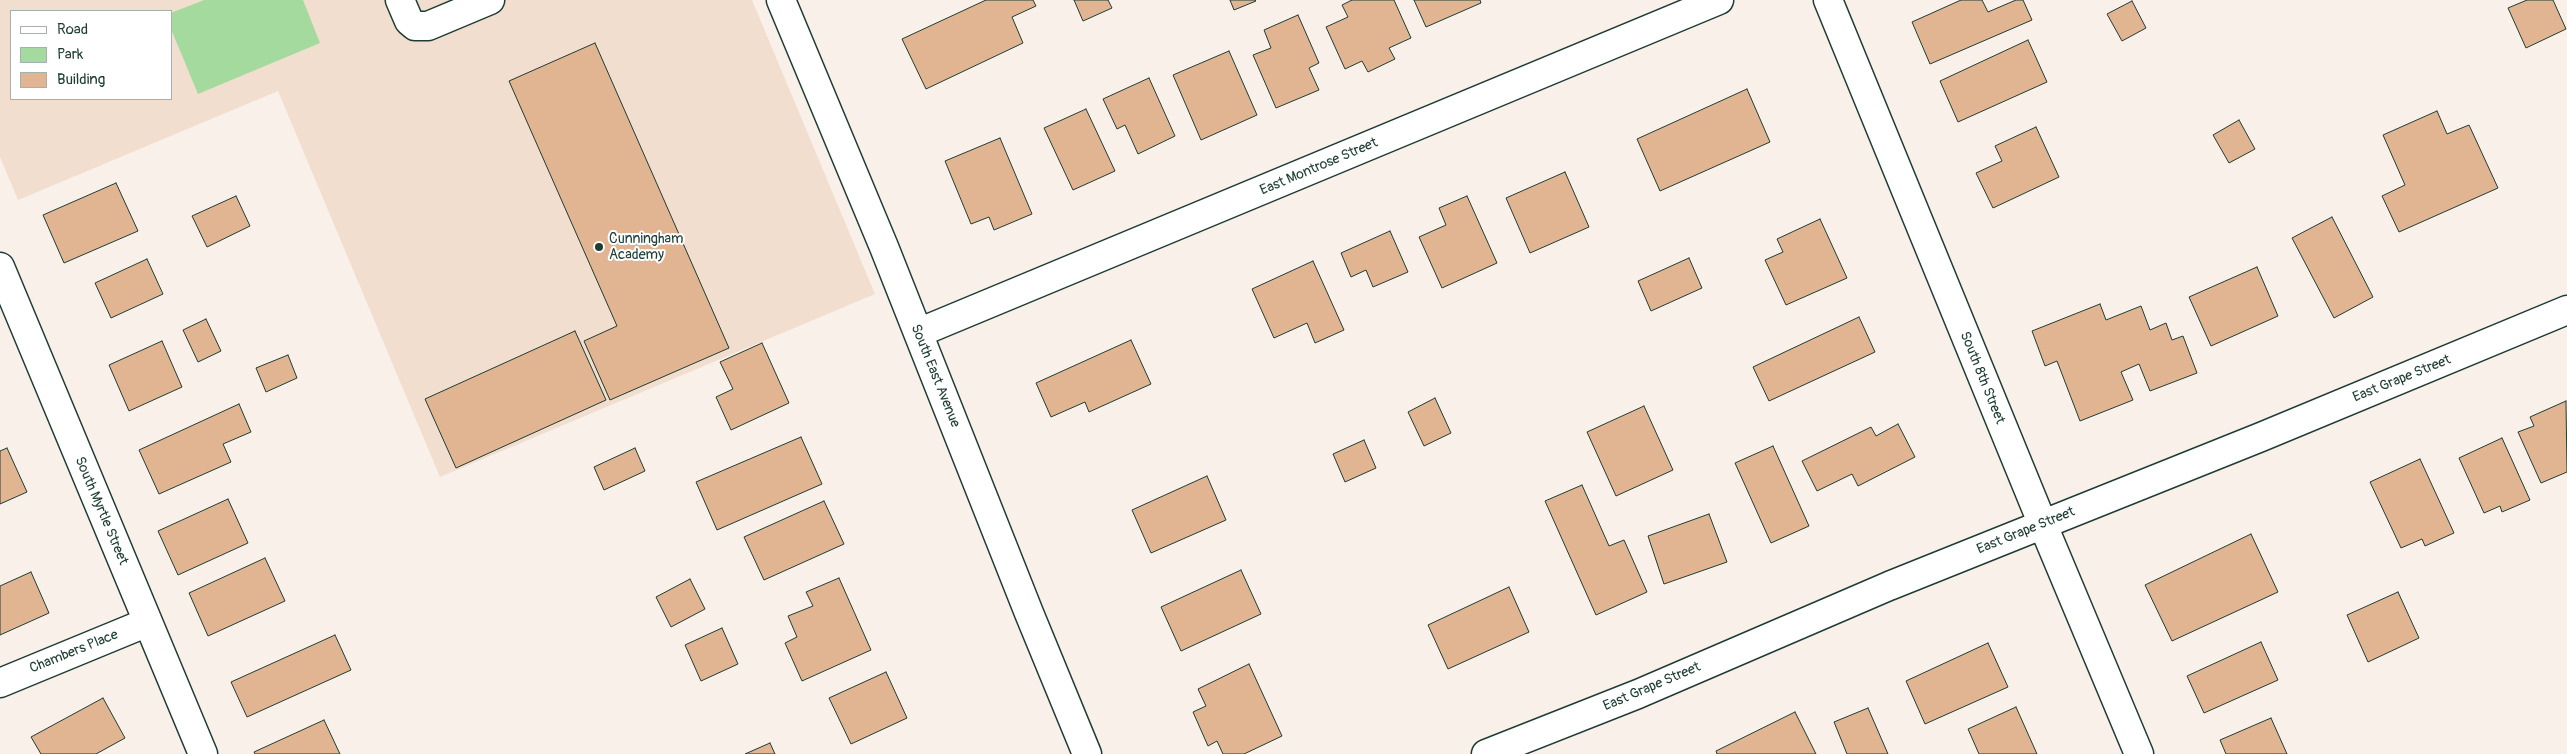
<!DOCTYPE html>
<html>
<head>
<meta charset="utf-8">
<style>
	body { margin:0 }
	#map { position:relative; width:2567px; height:754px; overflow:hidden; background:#f9f0e9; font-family:Pangolin,sans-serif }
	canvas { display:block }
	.legend { position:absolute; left:10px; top:10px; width:162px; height:90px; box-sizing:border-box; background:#fff; border:1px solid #a5b1ae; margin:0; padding:6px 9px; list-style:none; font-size:15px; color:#1f3d34 }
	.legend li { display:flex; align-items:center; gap:10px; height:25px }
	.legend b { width:25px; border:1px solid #a5b1ae }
</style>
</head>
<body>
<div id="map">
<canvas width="2567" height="754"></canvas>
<ul class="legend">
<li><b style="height:6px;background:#fff"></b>Road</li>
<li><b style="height:14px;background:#a4da9e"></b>Park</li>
<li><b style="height:14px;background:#e1b492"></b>Building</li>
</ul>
</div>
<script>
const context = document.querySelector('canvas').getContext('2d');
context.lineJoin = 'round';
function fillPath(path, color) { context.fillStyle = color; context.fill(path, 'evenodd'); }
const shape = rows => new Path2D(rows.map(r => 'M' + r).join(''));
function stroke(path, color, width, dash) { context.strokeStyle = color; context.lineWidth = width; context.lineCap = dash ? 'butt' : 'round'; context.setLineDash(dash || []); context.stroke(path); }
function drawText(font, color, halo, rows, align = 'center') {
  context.font = font + ' Pangolin,sans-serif'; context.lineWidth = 4; context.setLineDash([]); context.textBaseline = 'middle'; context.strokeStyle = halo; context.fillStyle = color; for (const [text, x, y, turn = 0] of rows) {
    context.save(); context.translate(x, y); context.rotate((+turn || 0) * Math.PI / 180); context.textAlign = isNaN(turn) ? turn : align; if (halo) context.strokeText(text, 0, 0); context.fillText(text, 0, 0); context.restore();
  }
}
fillPath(shape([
	[0,0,752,0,875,294,440,477,278,91,18,200,0,157],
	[11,11,171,11,171,99,11,99]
]), '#f2decf');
fillPath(shape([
	[204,0,303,0,320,43,198,94,171,29,171,13]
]), '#a4da9e');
const building = shape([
	[986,0,1033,0,1036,6,1012,17,1023,43,926,89,902,39,986,0],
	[1074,0,1108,0,1112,8,1083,21,1074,0],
	[1230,0,1255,0,1256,1,1234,10,1230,0],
	[1352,0,1394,0,1411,38,1389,48,1395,59,1368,72,1362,61,1345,69,1326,27,1348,17,1342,5,1352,0],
	[1414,0,1480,0,1481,3,1426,27,1414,0],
	[1961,0,1982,0,1988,12,2016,0,2023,0,2032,20,1930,64,1912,22,1961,0],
	[2527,0,2553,0,2566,29,2526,48,2508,8,2527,0],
	[2132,1,2146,28,2122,41,2107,14,2132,1],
	[1298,15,1319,63,1309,68,1319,90,1276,108,1253,55,1271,48,1264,30,1298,15],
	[2028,40,2047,82,1958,122,1940,81,2028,40],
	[595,43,729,348,610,400,584,341,617,326,509,81,595,43],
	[1229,51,1257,115,1201,140,1173,75,1229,51],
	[1149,78,1175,136,1138,154,1125,125,1117,129,1103,99,1149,78],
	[1747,89,1770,142,1660,191,1637,139,1747,89],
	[1086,109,1115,171,1073,190,1044,128,1086,109],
	[2437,111,2447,134,2469,125,2498,188,2399,232,2382,196,2405,185,2383,135,2437,111],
	[2239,120,2255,149,2229,163,2213,135,2239,120],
	[2036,127,2059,177,1993,208,1976,173,2002,161,1995,146,2036,127],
	[1000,138,1032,214,994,230,989,217,971,224,945,161,1000,138],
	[1565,172,1589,227,1530,253,1506,198,1565,172],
	[116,183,138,231,64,263,43,215,116,183],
	[236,196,250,226,207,247,192,216,236,196],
	[1467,196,1497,263,1442,288,1419,237,1446,225,1439,208,1467,196],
	[2332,217,2373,297,2334,318,2292,238,2332,217],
	[1820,219,1847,278,1786,305,1765,260,1783,252,1777,239,1820,219],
	[1390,231,1408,272,1373,287,1366,270,1351,277,1341,253,1390,231],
	[1689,258,1702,288,1651,311,1638,281,1689,258],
	[147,259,163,294,111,318,95,283,147,259],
	[1313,261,1344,330,1315,343,1307,323,1274,338,1252,289,1313,261],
	[2257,267,2278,316,2211,346,2189,297,2257,267],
	[2100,304,2106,320,2141,306,2150,330,2166,323,2172,340,2183,336,2197,373,2150,391,2139,364,2121,372,2133,400,2080,421,2057,361,2045,366,2032,331,2100,304],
	[1859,317,1875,352,1769,401,1753,367,1859,317],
	[206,319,221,351,198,362,183,330,206,319],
	[575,331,606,400,456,468,425,399,575,331],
	[1131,340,1151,384,1089,412,1085,402,1051,417,1036,383,1131,340],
	[162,341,182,387,129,411,109,365,162,341],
	[762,343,789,403,731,430,716,397,733,389,720,362,762,343],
	[288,355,297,378,266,392,256,368,288,355],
	[1435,398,1451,433,1424,446,1408,412,1435,398],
	[2566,401,2567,472,2541,483,2518,432,2534,426,2530,417,2566,401],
	[239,404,251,432,223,444,231,462,159,494,139,450,239,404],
	[1644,406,1673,470,1616,496,1587,432,1644,406],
	[1898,424,1915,457,1858,486,1852,474,1817,491,1802,461,1871,427,1876,436,1898,424],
	[801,437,822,484,717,530,696,482,801,437],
	[2502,438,2530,500,2502,512,2500,506,2484,513,2459,458,2502,438],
	[1364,440,1376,468,1345,482,1333,454,1364,440],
	[1773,446,1809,526,1771,543,1735,463,1773,446],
	[7,448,27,492,0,504,0,451,7,448],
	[635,448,645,471,604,490,594,467,635,448],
	[2420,459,2454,533,2425,546,2422,539,2401,548,2370,482,2420,459],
	[1207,476,1226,520,1151,553,1132,510,1207,476],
	[1582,485,1609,546,1624,540,1647,592,1596,615,1545,501,1582,485],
	[228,499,248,543,178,575,158,531,228,499],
	[824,501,844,544,764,580,744,537,824,501],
	[1709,514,1727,562,1664,584,1648,536,1709,514],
	[2251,534,2278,592,2172,641,2145,585,2251,534],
	[265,558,285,601,208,636,189,593,265,558],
	[1241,570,1261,614,1181,651,1161,607,1241,570],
	[31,572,49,613,0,635,0,586,31,572],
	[839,578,871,650,802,681,785,643,797,637,788,616,813,606,806,592,839,578],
	[690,579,705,609,671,627,656,597,690,579],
	[1509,587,1529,632,1448,669,1428,625,1509,587],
	[2398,592,2419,638,2368,662,2347,615,2398,592],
	[722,628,738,664,701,681,685,645,722,628],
	[335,635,351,670,247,717,231,682,335,635],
	[2261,642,2278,680,2204,713,2187,676,2261,642],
	[1988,643,2008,687,1925,724,1906,681,1988,643],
	[1249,664,1282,736,1244,754,1223,754,1217,741,1208,746,1193,712,1206,706,1198,689,1249,664],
	[886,672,907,718,851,744,829,698,886,672],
	[103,698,125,738,96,754,41,754,31,737,103,698],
	[2016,707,2037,754,1979,754,1968,729,2016,707],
	[1868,708,1888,754,1847,754,1834,722,1868,708],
	[1795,712,1816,754,1717,754,1716,751,1795,712],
	[2271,718,2287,754,2226,754,2220,740,2271,718],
	[324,720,340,754,255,754,254,752,324,720],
	[770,743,775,754,745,754,770,743]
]);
fillPath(building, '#e1b492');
stroke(building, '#1f3d34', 1);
const minor = shape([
	[400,0,409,21,415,26,428,26,490,0],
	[781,0,884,247,1029,613,1087,754],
	[1828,0,2043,525,2139,754],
	[0,267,203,754],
	[918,333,1719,0],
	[0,683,148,622],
	[1486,754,1638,694,1889,586,2261,437,2567,310]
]);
stroke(minor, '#1f3d34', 31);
stroke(minor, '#fff', 28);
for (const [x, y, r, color] of [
	[599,247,5,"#1f3d34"]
]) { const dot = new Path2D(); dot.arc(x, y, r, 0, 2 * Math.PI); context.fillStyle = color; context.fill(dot); stroke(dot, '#fff', 2); }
drawText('14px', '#1f3d34', '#fff', [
	["East Montrose Street",1319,167,-23],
	["South East Avenue",935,376,68],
	["South 8th Street",1982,378,68],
	["East Grape Street",2402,379,-22],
	["South Myrtle Street",101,511,67],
	["East Grape Street",2026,531,-22],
	["Chambers Place",74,652,-22],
	["East Grape Street",1652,687,-23]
]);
drawText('14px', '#1f3d34', '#fff', [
	["Cunningham",609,239],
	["Academy",609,255]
], 'left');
</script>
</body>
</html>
